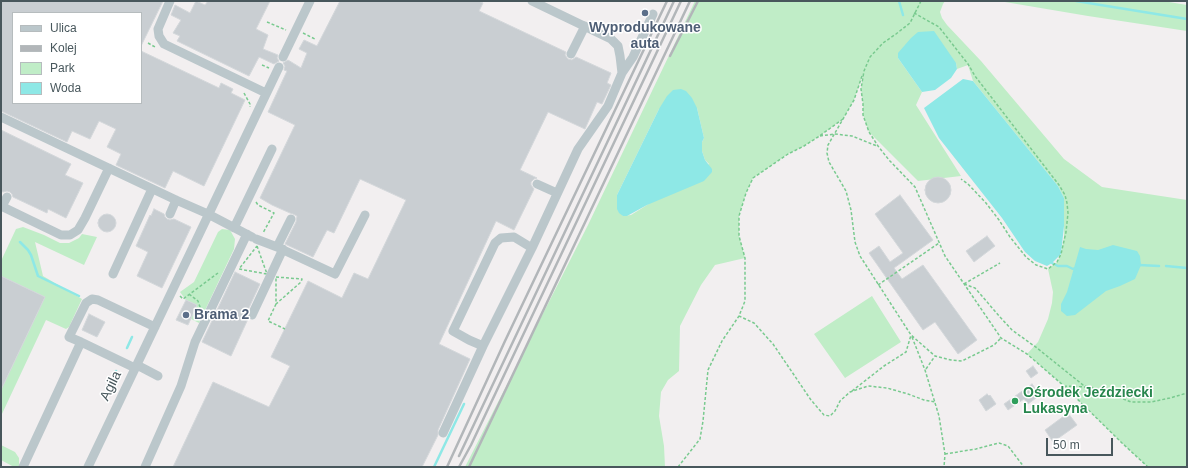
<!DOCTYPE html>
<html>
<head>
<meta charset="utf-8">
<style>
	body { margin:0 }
	#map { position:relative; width:1188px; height:468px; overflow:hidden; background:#f2eff0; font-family:Arial,sans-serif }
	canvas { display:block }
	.frame { position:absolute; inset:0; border:2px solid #48575c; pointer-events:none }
	.legend { position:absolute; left:12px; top:12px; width:130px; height:92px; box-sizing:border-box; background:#fff; border:1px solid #b6bcbe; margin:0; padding:5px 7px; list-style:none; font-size:12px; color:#48575c }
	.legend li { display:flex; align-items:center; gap:8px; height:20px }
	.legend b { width:20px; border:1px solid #b6bcbe }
	.scale { position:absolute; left:1046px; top:438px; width:67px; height:18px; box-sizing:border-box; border:2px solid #48575c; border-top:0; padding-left:5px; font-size:12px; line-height:14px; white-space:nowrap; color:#48575c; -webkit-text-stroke:3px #fff; paint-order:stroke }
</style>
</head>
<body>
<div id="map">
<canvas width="1188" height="468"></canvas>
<div class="frame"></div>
<ul class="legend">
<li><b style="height:5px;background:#bbc7cb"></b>Ulica</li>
<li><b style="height:5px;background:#b2b6b9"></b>Kolej</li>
<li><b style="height:11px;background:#c0edc7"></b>Park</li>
<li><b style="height:11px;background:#8ee8e6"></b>Woda</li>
</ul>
<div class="scale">50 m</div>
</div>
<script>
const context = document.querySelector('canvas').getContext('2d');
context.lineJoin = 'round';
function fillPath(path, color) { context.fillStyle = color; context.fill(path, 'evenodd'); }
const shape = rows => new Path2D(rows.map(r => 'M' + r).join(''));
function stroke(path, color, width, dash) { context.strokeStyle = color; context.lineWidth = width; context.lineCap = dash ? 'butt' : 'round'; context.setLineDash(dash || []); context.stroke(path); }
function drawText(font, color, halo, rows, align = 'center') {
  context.font = font + ' Arial,sans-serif'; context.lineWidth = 3; context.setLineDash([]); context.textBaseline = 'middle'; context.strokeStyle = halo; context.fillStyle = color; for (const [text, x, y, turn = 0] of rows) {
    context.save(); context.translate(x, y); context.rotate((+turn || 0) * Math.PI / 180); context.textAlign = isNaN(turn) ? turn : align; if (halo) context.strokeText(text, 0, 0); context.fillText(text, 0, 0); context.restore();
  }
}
fillPath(shape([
	[695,1,945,1,943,4,940,12,942,18,947,25,981,61,1064,159,1102,187,1187,200,1187,467,1148,467,1122,443,1064,386,1027,354,1038,342,1048,319,1052,303,1053,292,1048,269,1057,262,1061,254,1064,237,1064,198,1058,186,973,81,968,65,957,69,956,63,898,58,922,92,916,105,961,176,918,181,869,132,863,115,863,104,861,89,863,74,854,100,843,119,818,137,804,146,788,154,753,178,746,193,739,216,739,236,745,258,715,265,701,285,680,326,679,371,668,380,661,392,659,416,664,446,665,467,465,467,588,225],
	[697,108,704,138,702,142,702,151,705,160,709,164,647,205,631,215,623,216,617,195,659,109],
	[999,1,1163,1,1187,5,1187,31,1088,16],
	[23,227,44,235,60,243,69,243,79,238,82,234,97,237,84,265,35,242,43,276,82,299,69,327,66,329,46,320,1,416,1,390,45,297,1,276,1,261,16,229],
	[222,229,230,230,235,239,234,249,199,323,191,319,197,305,186,300,180,292,194,282,218,232],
	[872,296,901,342,845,378,814,334],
	[1,445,15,452,19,458,19,467,14,467,1,460]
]), '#c0edc7');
fillPath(shape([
	[934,31,956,63,957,69,951,78,935,90,922,92,898,58,898,53,911,38,918,32],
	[963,79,973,81,1058,186,1064,198,1064,226,1061,254,1052,263,1047,266,1035,261,1025,252,1002,218,939,138,924,108],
	[681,89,686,91,692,98,697,108,704,138,702,142,702,151,705,160,712,169,712,172,704,181,647,205,627,216,623,216,619,213,617,209,617,195,659,109,667,96,673,90],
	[1113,245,1137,251,1140,256,1141,265,1135,279,1120,286,1106,291,1075,315,1067,316,1061,311,1061,304,1067,292,1080,247,1086,249,1098,250]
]), '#8ee8e6');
stroke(shape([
	[899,1,903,15],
	[1076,1,1187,19],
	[20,242,28,250,31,255,38,276,79,296],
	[1052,263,1058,266,1067,266,1073,269,1076,268],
	[1139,265,1159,266],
	[1166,266,1187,268],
	[127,348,132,337],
	[111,385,116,371],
	[434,467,464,404]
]), '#8ee8e6', 2.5);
const building = shape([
	[1,1,163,1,141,46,141,13,13,13,13,103,141,103,141,51,219,88,221,83,233,89,231,93,245,100,204,186,173,171,165,188,116,165,121,154,107,147,116,129,99,121,90,139,72,131,67,142,1,111,1,1],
	[196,1,205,5,208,1,270,1,256,29,268,35,263,49,278,55,277,58,279,61,274,64,259,57,249,76,177,41,180,36,173,33,181,20,171,15,175,5,190,13,196,1],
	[340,1,478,1,483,3,479,11,566,52,565,55,568,59,572,60,576,57,611,73,607,83,611,85,602,104,597,102,585,129,548,112,520,170,537,178,534,179,531,182,531,185,534,189,514,230,496,221,439,344,470,359,438,430,438,435,422,467,173,467,213,382,269,407,290,366,271,357,308,281,342,298,354,273,368,279,406,200,360,179,334,233,327,230,313,257,285,244,296,222,297,216,293,214,290,213,272,205,260,198,295,125,268,112,287,71,284,70,285,66,283,63,288,60,301,68,307,53,299,49,304,40,317,46,340,1],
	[1,130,71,164,65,175,83,183,66,218,48,209,47,213,13,197,12,194,10,192,7,191,3,192,1,191,1,130],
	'925 190a13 13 0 1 1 26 0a13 13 0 1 1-26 0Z',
	[900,195,933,240,894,268,902,279,923,265,977,340,958,354,935,322,923,330,869,253,879,246,890,262,903,253,875,214,900,195],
	[154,209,164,214,165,217,167,219,170,220,174,219,191,227,162,288,137,276,148,252,136,246,150,215,151,216,154,209],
	'98 223a9 9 0 1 1 18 0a9 9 0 1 1-18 0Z',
	[987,236,995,246,974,262,966,251,987,236],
	[235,272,260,284,247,312,246,316,248,319,231,356,202,342,235,272],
	[1,276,45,297,1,390,1,276],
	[186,300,197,305,188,325,176,320,186,300],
	[89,314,105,322,97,337,82,330,89,314],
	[1033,366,1038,373,1031,378,1026,371,1033,366],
	[1032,384,1040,395,1028,404,1024,399,1008,410,1004,404,1032,384],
	[987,394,989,396,990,395,996,404,986,411,979,400,987,394],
	[1068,413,1077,425,1053,442,1045,430,1068,413]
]);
fillPath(building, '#c9ced2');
stroke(building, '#d3d7da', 1);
stroke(shape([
	[921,1,910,23,896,34,883,43,870,57,864,71,861,89,863,104,863,115,869,132,878,146,889,160,915,187,945,256,1001,338,1027,354,1064,386,1122,443,1148,467],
	[914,13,939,27,968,64,975,76,1059,185,1065,195,1067,203,1068,213,1066,232,1061,254,1057,262,1048,269,1036,265,1026,257,1010,237,999,220,986,203,968,184,961,179],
	[267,22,286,30],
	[303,33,315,39],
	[148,43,155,47],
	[262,65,269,68],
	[862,76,854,100,828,145,827,153,829,162,846,191,851,210,855,242,860,256,911,335,935,356,951,360,962,361,994,345,1001,338],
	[244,93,250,104,250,107],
	[843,119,818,137,804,146,788,154,753,178,746,193,739,216,739,236,745,258,745,301,739,316,754,323,773,344,811,400,824,415,830,416,835,411,840,401,850,392,868,386,887,388,908,394,924,400,935,402],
	[820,136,835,134,852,136,877,146],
	[256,202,258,205,274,213,263,233],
	[257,246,267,274,239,269,257,246],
	[276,277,302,279,301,282,276,304,276,277],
	[964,284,975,288,1000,317,1012,330,1037,348,1083,385,1101,390,1131,402,1151,402,1170,398,1187,393],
	[964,284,1000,263],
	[878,285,939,243],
	[189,294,198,301,200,307,194,320],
	[180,296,183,299,218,273],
	[276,304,268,321,285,329],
	[912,337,925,370,939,416,945,454,944,467],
	[926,369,935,356],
	[1064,386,1086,387],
	[852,391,884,366,906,352,911,335],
	[945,454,976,449,999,443,1008,446,1024,467],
	[678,467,700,439,703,421,708,370,722,341,739,316]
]), '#79ca8f', 1.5, [3, 2]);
stroke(shape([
	[170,1,158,29,159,36,164,44,266,93],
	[532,1,611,39,618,46,620,56,622,73,608,106,578,149,532,248,483,346,469,340,453,331,495,243,501,238,514,237,532,248],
	[571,54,585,26],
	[283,57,310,1],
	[622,73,633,57,653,14],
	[1,117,176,200,208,214,252,237],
	[537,184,557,193],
	[1,206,61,235,70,235,78,230,85,218,109,168],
	[2,206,7,197],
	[170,214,176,200],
	[234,228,272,149],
	[256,239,277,247,335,274,365,215],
	[277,247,291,219],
	[113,274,152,189],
	[252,315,283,249],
	[137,365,158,376],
	[135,368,81,342,69,337,86,303,92,299,98,300,155,327],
	[443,433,483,346],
	[23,467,81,342],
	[88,467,279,67],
	[145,467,181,386,195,342,247,234]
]), '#bbc7cb', 9);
stroke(shape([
	[670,56,698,1],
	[459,456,674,1],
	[447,467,505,341,667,1],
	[459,467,471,445,681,1],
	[469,467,690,1]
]), '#b2b6b9', 2.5);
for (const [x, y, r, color] of [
	[645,13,4,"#5c6f8a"],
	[186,315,4,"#5c6f8a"],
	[1015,401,4,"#2e9e5b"]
]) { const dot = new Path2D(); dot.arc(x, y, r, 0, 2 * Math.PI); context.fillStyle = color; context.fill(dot); stroke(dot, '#fff', 1.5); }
drawText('bold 14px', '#4e5e75', '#fff', [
	["Wyprodukowane",645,28],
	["auta",645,44],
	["Brama 2",194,315,"left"]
]);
drawText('14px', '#48575c', '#fff', [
	["Agila",111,386,-64]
]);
drawText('bold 14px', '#27864d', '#fff', [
	["Ośrodek Jeździecki",1023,393],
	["Lukasyna",1023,409]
], 'left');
</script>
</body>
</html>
